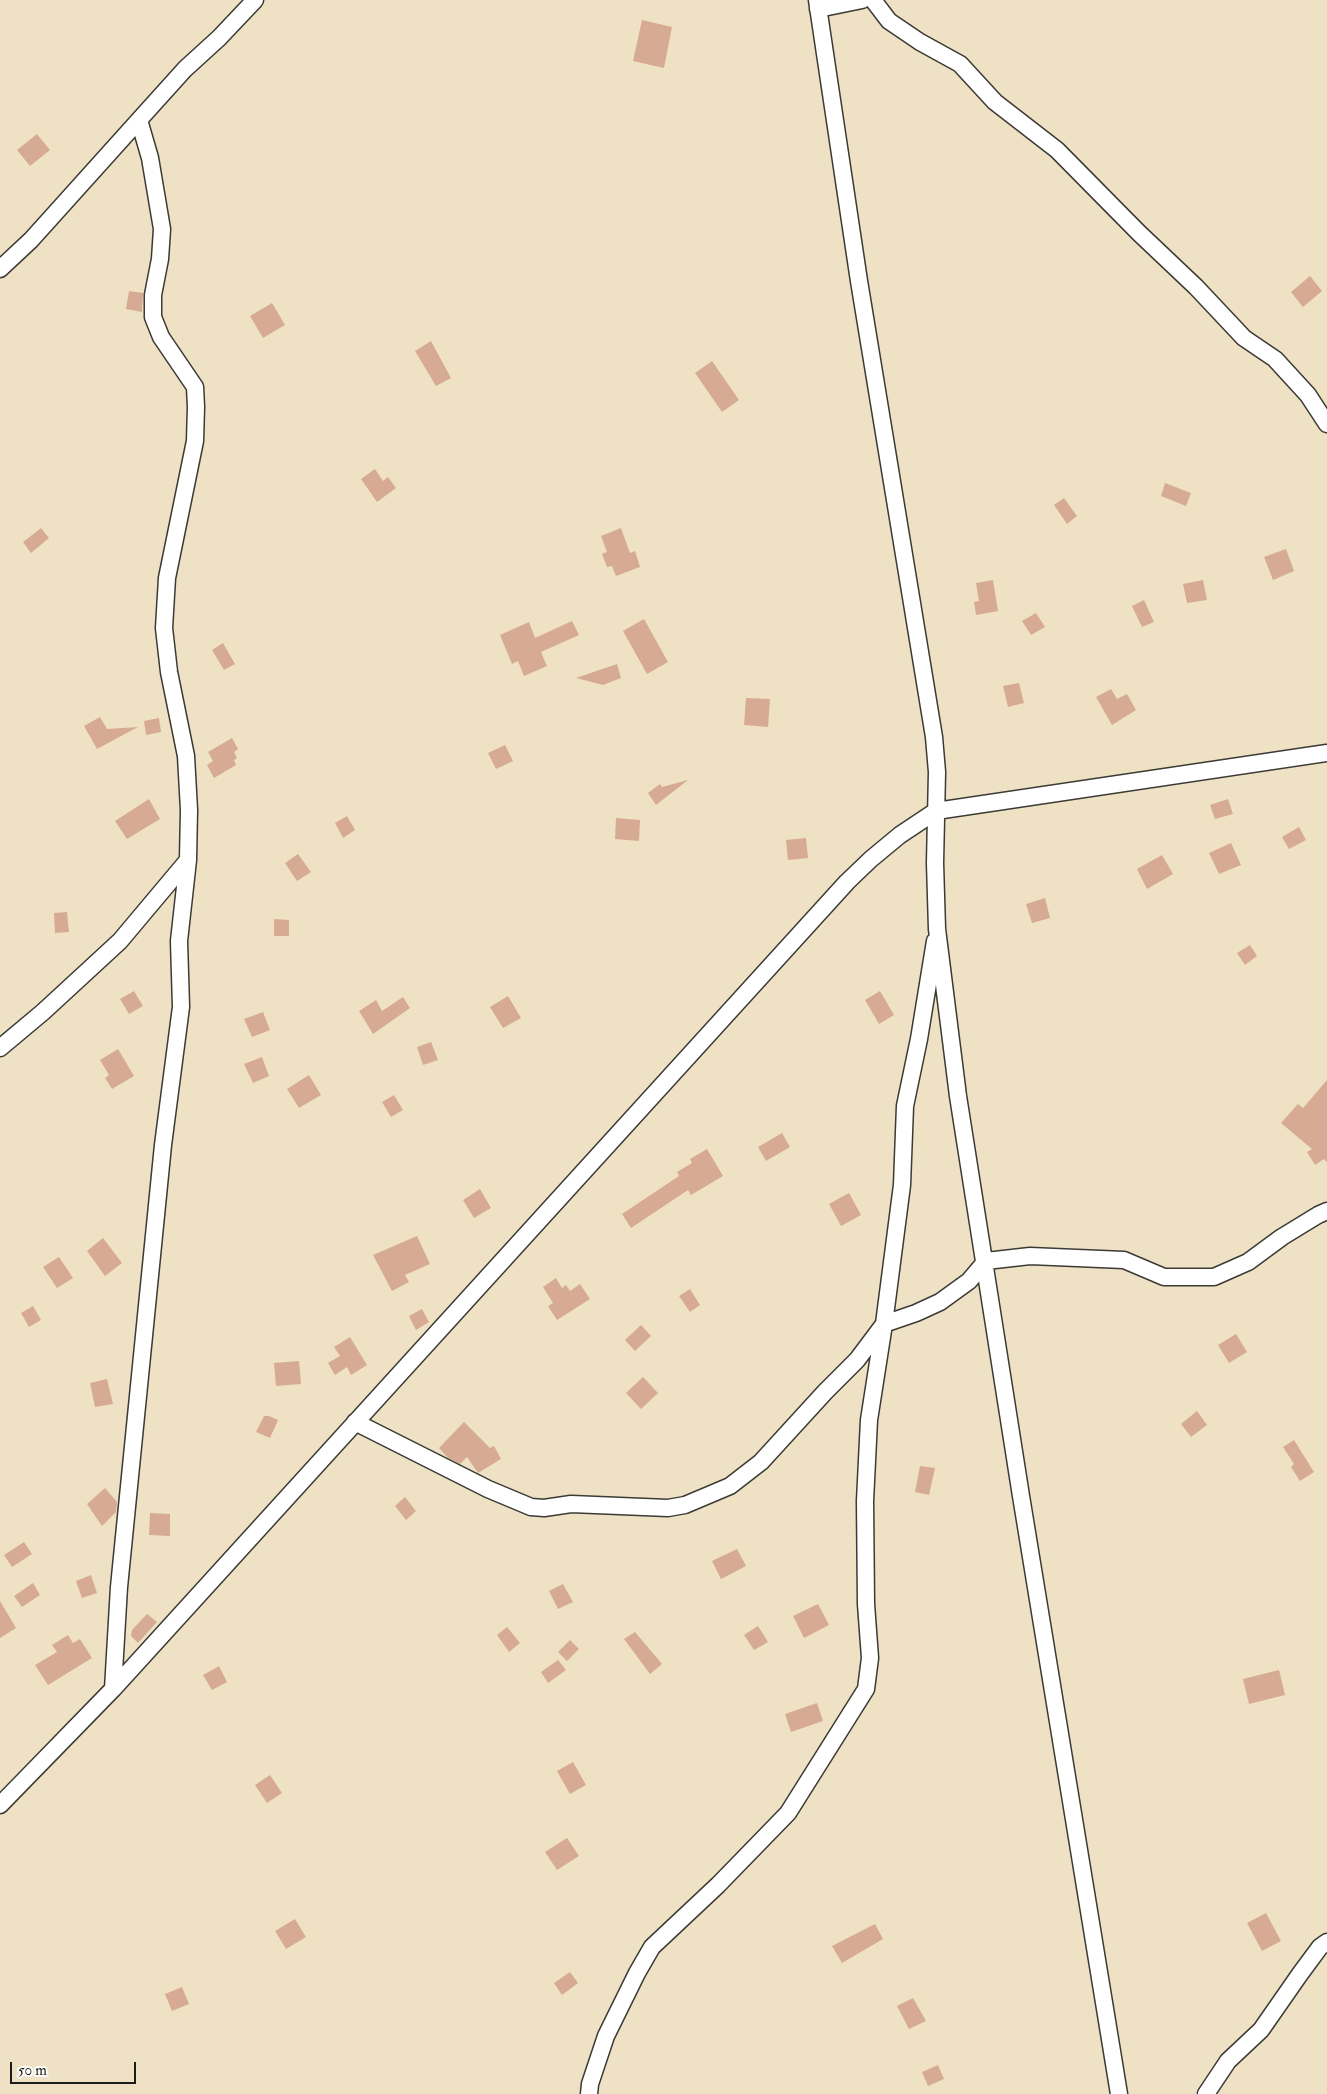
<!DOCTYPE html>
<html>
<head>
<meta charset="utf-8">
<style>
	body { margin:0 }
	#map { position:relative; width:1327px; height:2094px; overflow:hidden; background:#efe2c4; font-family:"IM FELL Double Pica",serif }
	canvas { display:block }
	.scale { position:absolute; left:10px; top:2062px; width:126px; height:22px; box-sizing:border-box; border:2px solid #1c1c1c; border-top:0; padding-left:6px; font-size:15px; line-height:18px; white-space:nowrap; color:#1c1c1c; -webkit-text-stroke:4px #fdfcf7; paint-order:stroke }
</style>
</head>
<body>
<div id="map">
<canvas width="1327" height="2094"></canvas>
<div class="scale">50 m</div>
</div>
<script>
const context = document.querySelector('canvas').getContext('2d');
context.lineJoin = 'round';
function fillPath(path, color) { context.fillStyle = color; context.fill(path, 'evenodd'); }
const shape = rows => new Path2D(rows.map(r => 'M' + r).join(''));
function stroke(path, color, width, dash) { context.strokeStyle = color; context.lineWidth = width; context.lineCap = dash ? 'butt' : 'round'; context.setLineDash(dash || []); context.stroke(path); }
fillPath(shape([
	[642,20,672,27,664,68,633,61],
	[37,134,50,150,30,166,17,150],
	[1310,276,1322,291,1303,307,1291,292],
	[129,291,143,293,142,312,126,309],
	[272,303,285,325,263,338,250,316],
	[431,341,451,378,436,386,415,351],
	[712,361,739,400,722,412,695,373],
	[375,469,383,481,388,477,396,488,377,502,361,479],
	[1165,483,1191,493,1186,506,1161,496],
	[1064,498,1077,516,1067,524,1054,505],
	[41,528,49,538,31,553,23,542],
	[621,528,630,553,635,551,640,567,616,576,612,566,607,567,602,554,607,552,601,536],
	[1286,549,1294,571,1273,580,1264,557],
	[993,580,998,611,976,615,974,602,979,601,976,583],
	[1203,580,1207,600,1187,603,1183,584],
	[1144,600,1154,622,1142,627,1132,606],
	[1036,613,1045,627,1031,635,1022,621],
	[644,619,668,662,647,674,623,631],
	[572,621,579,635,541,652,547,666,524,676,518,661,512,664,500,635,529,622,535,638],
	[223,643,235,664,224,670,212,650],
	[617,664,621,678,603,685,576,678],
	[1019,683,1024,703,1008,707,1003,686],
	[1111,689,1117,699,1127,694,1136,710,1112,725,1096,697],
	[746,698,770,699,768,727,744,725],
	[100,717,107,729,138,727,97,749,84,726],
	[159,718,161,732,146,735,144,721],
	[232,738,238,749,234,752,237,758,234,760,236,765,214,778,207,765,213,761,208,752],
	[505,745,513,761,496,769,488,753],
	[688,780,656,805,648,793,660,784,662,787],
	[149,799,160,819,127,839,115,821],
	[1228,799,1233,814,1215,819,1210,805],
	[347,816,355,830,343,838,335,823],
	[616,818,640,820,639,841,615,839],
	[1299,827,1306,840,1289,849,1282,837],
	[806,838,808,858,788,860,786,840],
	[1231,843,1241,865,1219,874,1209,853],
	[298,854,311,872,297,881,285,863],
	[1162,855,1173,874,1147,889,1137,869],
	[1045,898,1050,918,1032,923,1026,904],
	[67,912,69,932,55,933,54,913],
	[274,919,289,920,289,936,274,936],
	[1250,945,1257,956,1245,965,1237,953],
	[134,991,143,1006,129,1014,120,999],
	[880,991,894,1015,879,1024,865,1000],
	[508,996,521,1018,503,1028,490,1007],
	[403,997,410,1008,373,1034,359,1011,376,1000,382,1011],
	[263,1012,270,1030,252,1037,244,1019],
	[431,1042,438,1060,423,1065,417,1047],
	[118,1049,134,1076,112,1089,105,1078,109,1075,100,1060],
	[262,1057,269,1076,253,1083,244,1064],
	[309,1075,321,1095,299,1108,287,1089],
	[1327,1080,1327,1162,1324,1159,1315,1165,1307,1152,1312,1149,1281,1123,1298,1104,1303,1108],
	[394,1095,403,1110,391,1117,382,1102],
	[782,1133,790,1147,766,1161,758,1147],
	[707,1149,723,1176,691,1195,688,1190,631,1228,622,1214,679,1176,677,1172,692,1163,690,1159],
	[480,1189,491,1208,474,1218,463,1200],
	[849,1193,861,1215,841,1226,829,1204],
	[417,1236,430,1264,405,1275,409,1282,392,1291,373,1255],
	[103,1238,122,1263,105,1276,87,1251],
	[59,1257,73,1278,57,1288,43,1267],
	[556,1278,562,1288,566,1285,570,1291,580,1284,590,1299,557,1320,548,1306,553,1303,543,1287],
	[690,1289,700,1305,690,1312,679,1296],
	[33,1306,41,1320,29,1327,21,1313],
	[422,1309,429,1322,416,1330,409,1316],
	[641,1325,651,1336,635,1351,625,1340],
	[1236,1334,1247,1352,1229,1363,1218,1345],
	[350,1337,367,1365,351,1375,347,1367,335,1375,328,1363,340,1356,334,1347],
	[299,1361,301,1384,276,1386,274,1363],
	[643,1377,658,1393,641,1409,626,1393],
	[107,1379,113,1404,95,1407,90,1383],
	[1197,1411,1207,1425,1191,1437,1181,1424],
	[264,1416,269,1416,278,1420,270,1438,256,1432],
	[464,1422,490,1448,494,1446,501,1459,478,1473,467,1457,460,1464,448,1458,439,1448],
	[1294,1440,1314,1472,1300,1481,1291,1467,1294,1464,1283,1447],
	[920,1466,935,1468,929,1495,915,1492],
	[105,1488,117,1502,116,1512,102,1526,87,1504],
	[405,1497,416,1511,406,1520,395,1506],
	[150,1513,170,1514,170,1536,149,1535],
	[24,1542,32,1554,12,1567,4,1555],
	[737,1549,746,1566,721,1579,712,1561],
	[91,1575,97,1593,82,1598,76,1581],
	[33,1583,40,1595,22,1607,14,1596],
	[563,1584,573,1602,558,1609,549,1591],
	[0,1601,16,1628,0,1638],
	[818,1604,829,1625,804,1638,793,1616],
	[147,1614,157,1622,138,1643,131,1636,132,1630],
	[758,1626,768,1642,754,1650,744,1635],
	[507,1627,520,1643,509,1652,497,1635],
	[635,1632,662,1664,650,1674,624,1639],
	[68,1635,73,1643,80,1639,92,1658,48,1685,35,1665,57,1652,52,1645],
	[570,1640,579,1649,567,1661,558,1652],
	[558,1660,566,1670,548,1683,541,1672],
	[219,1666,227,1682,212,1690,203,1675],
	[1279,1670,1285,1695,1249,1704,1243,1679],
	[817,1703,823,1721,791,1732,785,1714],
	[573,1762,586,1785,570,1794,557,1771],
	[270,1775,282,1793,267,1803,255,1785],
	[567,1838,579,1856,557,1870,545,1852],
	[1266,1913,1281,1941,1262,1951,1247,1923],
	[295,1919,306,1937,286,1949,275,1931],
	[875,1924,883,1939,842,1963,832,1946],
	[570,1972,578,1983,562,1995,554,1983],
	[182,1987,189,2004,172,2011,165,1994],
	[913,1998,926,2021,909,2029,897,2006],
	[938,2065,944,2079,928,2086,922,2072]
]), '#d6aa93');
const street = shape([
	[817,0,859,281,934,737,937,772,935,863,937,929,958,1096,1021,1496,1119,2094],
	[873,0,889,21,920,42,960,64,995,102,1057,150,1139,233,1196,287,1244,338,1275,359,1308,395,1327,424],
	[818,9,862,0],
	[0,269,31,240,139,120],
	[0,1048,43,1012,120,941,188,860],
	[355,1422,488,1489,531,1507,544,1508,571,1504,668,1508,685,1505,730,1486,761,1462,825,1392,857,1360,884,1324,916,1313,940,1302,969,1281,986,1261,1030,1256,1124,1260,1164,1277,1214,1277,1248,1262,1282,1237,1318,1215,1327,1211],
	[113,1689,119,1587,163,1145,181,1007,179,941,188,860,189,810,186,756,169,672,164,628,167,578,195,441,196,407,195,387,161,337,153,317,153,295,160,259,162,229,150,158,139,120,185,69,219,38,255,0],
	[0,1805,113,1689,847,882,871,859,900,835,936,811,1327,753],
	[589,2094,590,2084,606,2036,637,1973,652,1947,718,1885,788,1813,866,1689,870,1658,866,1604,865,1501,869,1420,884,1324,902,1185,905,1106,919,1039,935,941],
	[1206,2094,1228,2061,1261,2030,1300,1974,1320,1947,1327,1942]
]);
stroke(street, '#3c3a35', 19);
stroke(street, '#fff', 16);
</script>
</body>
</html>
